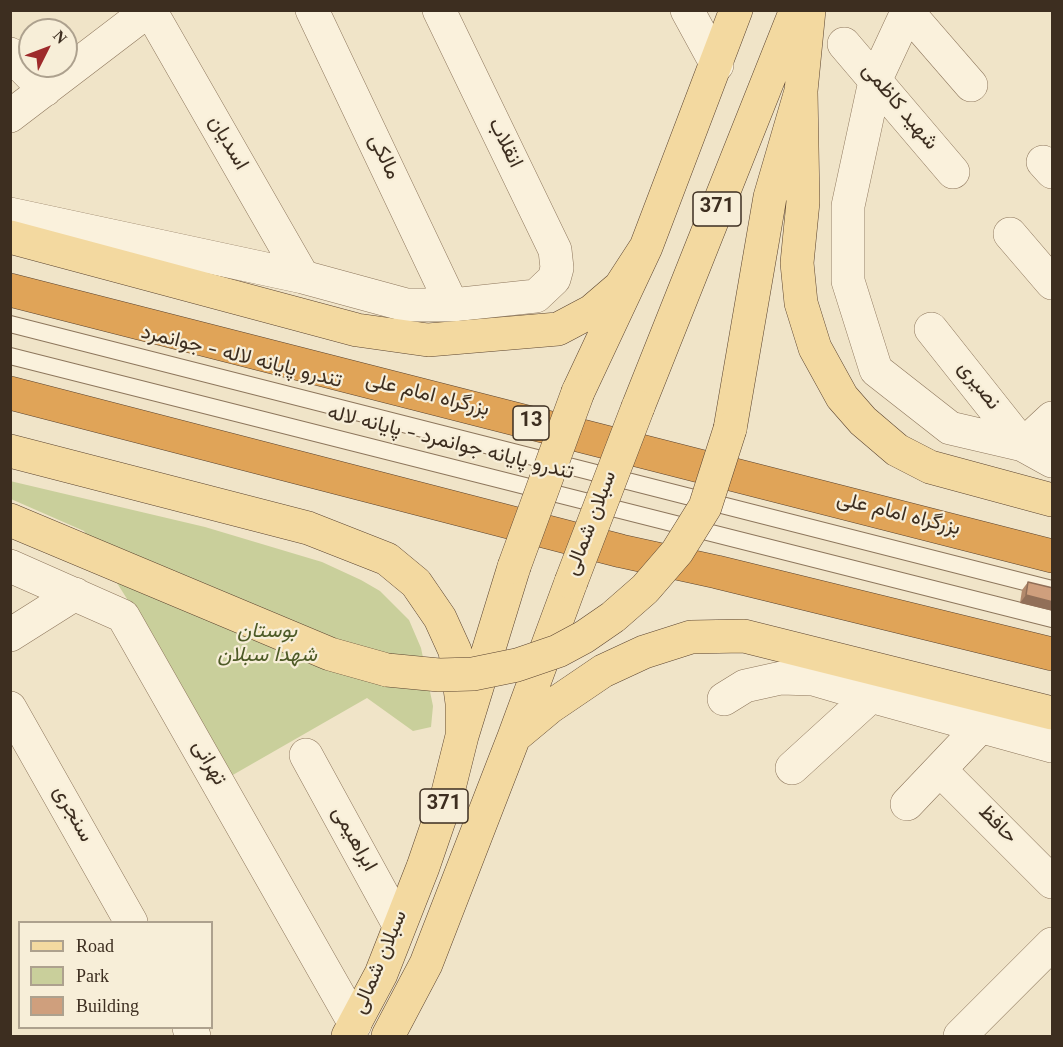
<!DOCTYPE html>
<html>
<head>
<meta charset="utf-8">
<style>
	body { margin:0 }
	#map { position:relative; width:1063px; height:1047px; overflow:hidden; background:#f0e4c8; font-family:Georgia,serif }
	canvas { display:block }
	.frame { position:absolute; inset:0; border:12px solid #3d2e20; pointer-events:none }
	.legend { position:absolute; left:18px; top:921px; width:195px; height:108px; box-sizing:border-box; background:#f7eed8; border:2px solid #ada18e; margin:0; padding:8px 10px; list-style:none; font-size:18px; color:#3d2e20 }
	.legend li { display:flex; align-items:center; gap:12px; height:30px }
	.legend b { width:30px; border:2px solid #ada18e }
	.north { position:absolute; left:18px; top:18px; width:60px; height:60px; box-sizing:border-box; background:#f7eed8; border:2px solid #ada18e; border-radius:50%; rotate:48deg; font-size:16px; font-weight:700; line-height:24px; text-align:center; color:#3d2e20 }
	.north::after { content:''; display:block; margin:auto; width:21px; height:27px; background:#9e2a2b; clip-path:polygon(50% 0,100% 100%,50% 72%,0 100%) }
</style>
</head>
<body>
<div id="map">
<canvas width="1063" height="1047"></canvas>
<div class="frame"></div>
<ul class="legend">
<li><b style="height:8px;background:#f3d9a0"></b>Road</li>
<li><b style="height:16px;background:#c9cf9b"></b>Park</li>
<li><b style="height:16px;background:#cf9f7d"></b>Building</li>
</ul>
<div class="north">N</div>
</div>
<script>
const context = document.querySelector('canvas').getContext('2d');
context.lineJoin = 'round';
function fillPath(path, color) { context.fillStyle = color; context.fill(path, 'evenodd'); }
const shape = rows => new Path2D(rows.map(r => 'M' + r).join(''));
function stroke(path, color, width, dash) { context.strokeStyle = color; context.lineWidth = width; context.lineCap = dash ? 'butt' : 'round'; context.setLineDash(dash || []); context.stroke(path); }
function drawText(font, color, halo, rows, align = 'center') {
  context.font = font + ' Georgia,Vazirmatn,serif'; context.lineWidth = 4.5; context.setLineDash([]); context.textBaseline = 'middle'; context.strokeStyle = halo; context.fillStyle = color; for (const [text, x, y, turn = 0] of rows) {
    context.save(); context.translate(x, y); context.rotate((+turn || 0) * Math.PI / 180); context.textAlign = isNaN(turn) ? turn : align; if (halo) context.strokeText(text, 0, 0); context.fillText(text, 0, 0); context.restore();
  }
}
fillPath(shape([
	[10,481,205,527,322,562,361,580,380,591,409,620,421,648,433,706,431,727,413,731,367,698,231,776,167,662,84,531,11,499]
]), '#c9cf9b');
const lane = shape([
	[10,324,1052,589],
	[10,356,1052,619]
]);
const street = shape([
	[150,10,303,277],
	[312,10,452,305],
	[687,10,717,65],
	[906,10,971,85],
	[908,10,875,81,848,206,848,281,876,370,950,428,1023,445,1052,461],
	[844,44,953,172],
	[10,54,45,90],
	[10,116,149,10],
	[1043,162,1052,172],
	[10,214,303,277,406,305,452,305,536,296,554,279,557,268,555,250,439,10],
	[1010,234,1052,283],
	[931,329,1023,445,1052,418],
	[10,566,123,616,355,1024],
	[10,635,75,594],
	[724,699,745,686,781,678,813,679,871,696],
	[10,708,131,922],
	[306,755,399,925],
	[792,768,871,696,1052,746],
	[940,770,1052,882],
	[907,804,981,726],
	[189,1028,194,1036],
	[960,1036,1052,944]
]);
const primary = shape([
	[801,91,803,202,797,263,801,303,815,348,842,397,863,421,897,450,930,467,1052,500],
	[10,237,357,330,428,340,558,329,592,311,620,287,646,247],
	[578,392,646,247,736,10],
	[638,407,796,10],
	[730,429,770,197,801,91,809,10],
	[10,451,308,528,387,559,416,583,440,618,455,651,462,703,462,736],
	[10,520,330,654,387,670],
	[514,737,550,707,603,671,644,652,691,637,744,636,1052,713],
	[348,1036,381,974,423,867,446,800,462,736,514,567],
	[388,1036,426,964,514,737,571,582]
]);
const highway = shape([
	[10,290,1052,556],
	[10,393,621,551,717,572,1052,654]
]);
stroke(lane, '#8d765c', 18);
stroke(street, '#8d765c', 34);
stroke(primary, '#5b4430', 34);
stroke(highway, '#5b4430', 34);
stroke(lane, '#faf1dc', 16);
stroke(street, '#faf1dc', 33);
stroke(primary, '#f3d9a0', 33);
stroke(highway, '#e0a458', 33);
const primaryBridge = shape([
	[514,567,578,392],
	[571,582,638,407],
	[387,670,439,675,473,674,517,665,558,651,584,637,613,617,645,589,677,552,705,507,730,429]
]);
stroke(primaryBridge, '#5b4430', 34, []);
stroke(primaryBridge, '#f3d9a0', 33);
fillPath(shape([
	[1028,582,1053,588,1020,603,1022,590]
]), '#b2896c');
fillPath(shape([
	[1026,595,1053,602,1053,611,1020,603]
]), '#916f58');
const building = shape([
	[1028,582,1053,588,1053,602,1026,595,1028,582]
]);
fillPath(building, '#cf9f7d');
stroke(building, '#916f58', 1.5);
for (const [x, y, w] of [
	[717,209,48],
	[531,423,36],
	[444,806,48]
]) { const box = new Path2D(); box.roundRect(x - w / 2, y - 17, w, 34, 4.5); context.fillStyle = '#f7eed8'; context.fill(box); stroke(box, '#3d2e20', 1.5); }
drawText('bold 20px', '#3d2e20', null, [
	["371",717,209],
	["13",531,423],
	["371",444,806]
]);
drawText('21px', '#3d2e20', '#f7eed8', [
	["شهید کاظمی",898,108,50],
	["اسدیان",226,144,60],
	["انقلاب",503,144,64],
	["مالکی",382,158,65],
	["تندرو پایانه لاله - جوانمرد",241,359,14],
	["نصیری",977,387,52],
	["بزرگراه امام علی",427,397,14],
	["تندرو پایانه جوانمرد - پایانه لاله",450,445,14],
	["بزرگراه امام علی",898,516,14],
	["سبلان شمالی",593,524,-69],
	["تهرانی",207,764,60],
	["سنجری",71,815,61],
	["حافظ",996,826,45],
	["ابراهیمی",352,840,61],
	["سبلان شمالی",382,963,-67]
]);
drawText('italic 21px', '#4d5a26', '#f7eed8', [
	["بوستان",267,634],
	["شهدا سبلان",267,658]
]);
</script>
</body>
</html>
